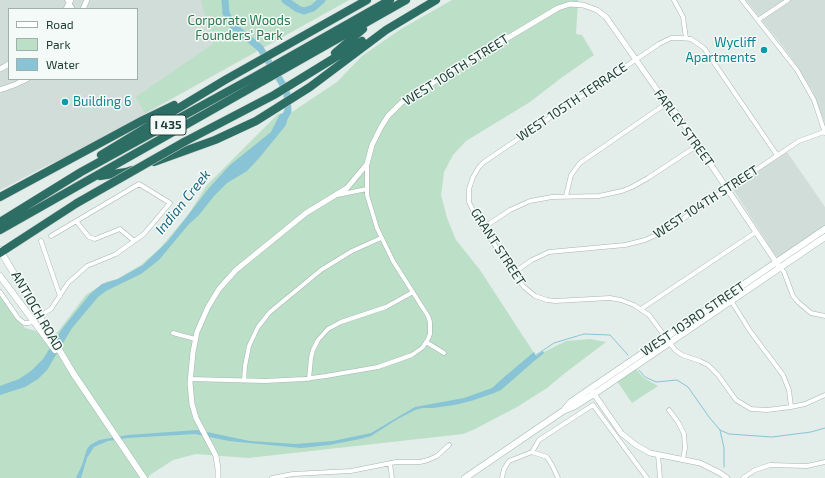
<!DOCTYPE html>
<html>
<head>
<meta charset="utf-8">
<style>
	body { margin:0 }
	#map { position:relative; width:825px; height:478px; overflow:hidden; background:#e3ede9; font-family:"Exo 2",sans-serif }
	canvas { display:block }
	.legend { position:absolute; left:8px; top:8px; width:130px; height:72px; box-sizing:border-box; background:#f4faf7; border:1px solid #a0b0ab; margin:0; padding:5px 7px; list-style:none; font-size:12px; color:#214039 }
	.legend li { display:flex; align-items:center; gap:8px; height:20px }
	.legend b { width:20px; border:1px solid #a0b0ab }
</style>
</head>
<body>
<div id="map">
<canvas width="825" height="478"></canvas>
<ul class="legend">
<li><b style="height:5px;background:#fff"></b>Road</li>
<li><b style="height:11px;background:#bbdfc7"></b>Park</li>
<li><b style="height:11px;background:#88c4d5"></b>Water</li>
</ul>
</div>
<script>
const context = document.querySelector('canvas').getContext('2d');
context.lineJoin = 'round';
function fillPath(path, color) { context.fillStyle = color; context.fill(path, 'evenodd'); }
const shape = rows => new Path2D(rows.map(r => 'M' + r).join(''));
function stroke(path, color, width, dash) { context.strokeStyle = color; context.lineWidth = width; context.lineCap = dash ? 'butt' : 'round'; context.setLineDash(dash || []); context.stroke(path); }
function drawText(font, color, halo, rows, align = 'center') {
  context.font = font + ' "Exo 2",sans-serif'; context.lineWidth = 3; context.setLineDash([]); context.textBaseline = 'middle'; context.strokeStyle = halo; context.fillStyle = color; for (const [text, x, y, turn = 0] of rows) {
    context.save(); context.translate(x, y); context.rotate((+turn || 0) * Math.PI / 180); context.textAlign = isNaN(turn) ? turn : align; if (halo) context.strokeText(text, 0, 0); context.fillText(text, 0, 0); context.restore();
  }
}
fillPath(shape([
	[0,0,349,0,77,152,48,165,0,190],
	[9,9,137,9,137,79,9,79],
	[746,0,825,0,825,124,812,90,788,53],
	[787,152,825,207,825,227,779,258,775,255,733,189,735,186]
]), '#d1ddd8');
fillPath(shape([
	[201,0,349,0,145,113,136,97,213,44],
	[452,0,578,0,576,34,582,35,594,55,561,78,530,102,466,141,453,155,444,172,441,195,447,218,456,240,480,270,536,356,566,341,590,339,606,342,565,373,547,388,517,407,475,429,463,434,248,458,196,454,173,460,150,475,148,478,0,478,0,296,11,312,25,328,36,331,46,341,56,334,86,295,106,282,117,279,141,265,160,248,188,215,207,185,278,114,292,112,337,82,362,56,401,29],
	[635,368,644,378,658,386,632,403,617,381]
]), '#bbdfc7');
fillPath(shape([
	[289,113,286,125,260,157,247,171,227,183,214,196,199,215,188,225,159,260,141,274,106,291,98,297,72,328,47,370,38,379,25,387,0,395,0,386,19,379,31,371,43,359,62,329,90,294,102,284,118,279,143,265,168,241,209,188,230,165,271,132,280,114],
	[543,351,544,353,533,362,501,390,494,393,471,401,454,405,433,408,423,408,415,410,396,420,371,436,360,439,329,445,301,448,229,441,195,434,127,438,108,441,94,447,87,458,81,478,76,478,82,465,87,449,90,445,99,440,128,435,197,430,250,441,296,444,333,441,371,433,415,407,464,398,492,388,503,378,534,352,536,356]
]), '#88c4d5');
stroke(shape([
	[536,355,554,343,584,334,610,335,628,355],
	[639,370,645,377,656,382,677,380,688,387,709,417,720,430,729,434,772,437,811,432,825,428],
	[720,430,724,448,724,467]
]), '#88c4d5', 1);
stroke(shape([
	[225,0,226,13,233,26,260,48,282,83,287,94,288,111,283,120],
	[285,0,298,9,304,11,313,8,322,0]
]), '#88c4d5', 7);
const minor = shape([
	[67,0,73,9],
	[674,0,683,17,686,38],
	[742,0,797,70,814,100,825,133],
	[758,20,788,0],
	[777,155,704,48,691,39,680,38,671,38,659,44,484,162,479,167,473,177,469,189,469,202,476,217,519,281,524,287,535,296,547,300,555,301,610,298,621,300,634,305,649,315,675,350,682,355,700,361,708,365,718,375,736,400,751,409,767,410,791,407,805,404,825,395],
	[337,195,367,189],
	[566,196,571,175,580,163,667,103],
	[76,221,89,237,95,239,120,229,134,241],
	[483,228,510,210,530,201,552,197,599,196,622,191,632,187,648,178,698,145],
	[41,241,60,296],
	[780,267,784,272,793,296,798,302,811,313,825,316],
	[513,273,532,260,549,252,625,245,645,240,656,235,666,230,799,141,824,132],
	[0,292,18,318,24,323,29,323,51,309,68,283,87,266,116,254,144,234,170,203,139,184,51,236],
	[730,299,750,331,783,375,789,390,791,407],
	[641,309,756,232],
	[173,333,195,339],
	[426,342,444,353],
	[190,379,265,381,304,379,326,376,378,367,412,355,423,347,428,339,430,334,430,322,428,316,393,261,377,228,367,195,367,164],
	[309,379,311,358,313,350,318,340,328,329,341,322,386,307,413,292],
	[244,381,245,366,249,346,258,327,270,312,321,270,352,251,381,238],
	[669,410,678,422,684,434,685,448,683,459],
	[532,452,539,440,593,405,647,478],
	[658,455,660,478],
	[390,463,392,478],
	[272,478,293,474,351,471,396,462,420,462,428,460,437,456,449,445],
	[502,478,504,469,509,461,532,452,547,457,553,467,558,478],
	[743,478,755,470,770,465,807,466,825,462]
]);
const tertiary = shape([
	[66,9,71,0],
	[83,9,87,0],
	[0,69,9,64],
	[0,90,14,85,27,79],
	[592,391,621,433,636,445,650,453,700,463,720,473,727,478],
	[218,478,218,469,216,456,196,418,192,404,190,383,193,352,197,332,208,307,219,289,236,270,306,213,347,188,367,164,372,145,381,127,388,116,401,103,415,93,558,8,570,4,583,5,597,10,606,17,660,94,677,114,778,265]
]);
const secondary = shape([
	[0,250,73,373,144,478],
	[0,276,55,350],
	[565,409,571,402,590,389,825,229],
	[465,478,563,411,575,406,594,394,825,237]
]);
const motorway = shape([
	[335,53,363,29],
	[184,142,274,95,362,41],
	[101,155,225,80,367,0],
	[154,162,215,140,256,121,310,87,386,30,436,0],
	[100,176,126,172,132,170],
	[0,197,143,120,174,105],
	[0,222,81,172,254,77,390,0],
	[0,230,406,0],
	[0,253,77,203]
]);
stroke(minor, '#a5b6b1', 5);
stroke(tertiary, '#a5b6b1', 6);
stroke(secondary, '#a1bab2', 7);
stroke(motorway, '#c1cac8', 9);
stroke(minor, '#fff', 4);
stroke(tertiary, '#fff', 5);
stroke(secondary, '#fff', 6);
stroke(motorway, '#2c6d64', 8);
const motorwayBridge = shape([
	[77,203,184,142]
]);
stroke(motorwayBridge, '#c1cac8', 9, []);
stroke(motorwayBridge, '#2c6d64', 8);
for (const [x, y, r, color] of [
	[764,50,4,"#0f9aa8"],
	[65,102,4,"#0f9aa8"]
]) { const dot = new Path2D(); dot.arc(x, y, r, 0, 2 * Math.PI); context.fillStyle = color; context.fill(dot); stroke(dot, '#f4faf7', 1.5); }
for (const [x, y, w] of [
	[168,125,36]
]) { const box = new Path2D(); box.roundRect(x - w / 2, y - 10, w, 20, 3); context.fillStyle = '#f4faf7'; context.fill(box); stroke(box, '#214039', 1); }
drawText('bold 12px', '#214039', null, [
	["I 435",168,125]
]);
drawText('13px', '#2a794d', '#f4faf7', [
	["Corporate Woods",239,21],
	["Founders' Park",239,36]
]);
drawText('13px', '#0d838f', '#f4faf7', [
	["Wycliff",756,43],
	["Apartments",756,58],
	["Building 6",73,102,"left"]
], 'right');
drawText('13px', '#214039', '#f4faf7', [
	["WEST 106TH STREET",456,70,-32],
	["WEST 105TH TERRACE",572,102,-34],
	["FARLEY STREET",684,128,54],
	["WEST 104TH STREET",706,202,-33],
	["GRANT STREET",498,247,57],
	["ANTIOCH ROAD",37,311,60],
	["WEST 103RD STREET",693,319,-34]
]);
drawText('italic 14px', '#18677f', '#f4faf7', [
	["Indian Creek",183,202,-51]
]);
</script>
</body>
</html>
